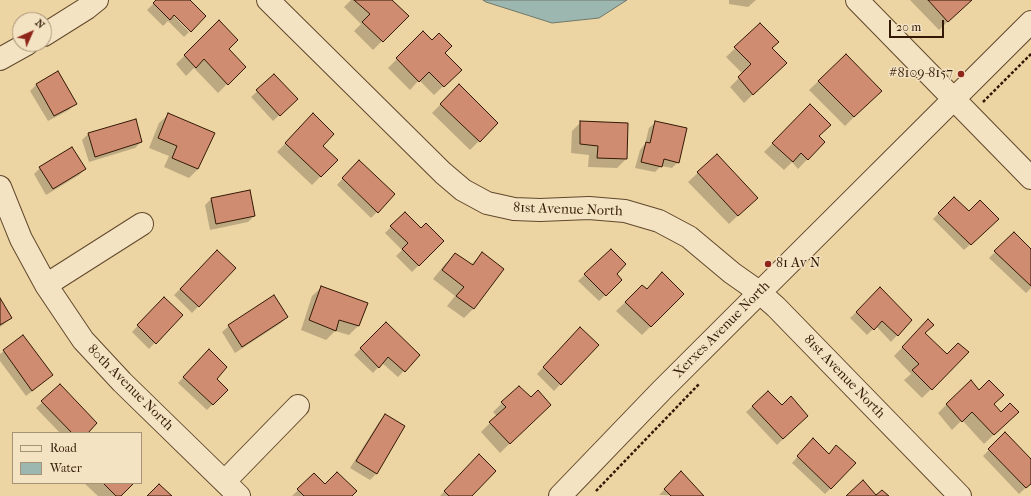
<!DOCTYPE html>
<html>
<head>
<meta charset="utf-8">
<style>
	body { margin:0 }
	#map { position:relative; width:1031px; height:496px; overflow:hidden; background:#ecd4a3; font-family:"IM FELL French Canon",serif }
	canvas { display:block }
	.legend { position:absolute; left:12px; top:432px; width:130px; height:52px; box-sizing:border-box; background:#f3e3c3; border:1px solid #a69277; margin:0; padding:5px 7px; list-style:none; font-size:12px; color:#331905 }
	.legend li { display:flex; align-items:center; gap:8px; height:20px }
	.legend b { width:20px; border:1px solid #a69277 }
	.north { position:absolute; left:12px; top:12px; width:40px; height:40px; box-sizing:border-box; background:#f3e3c3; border:1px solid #a69277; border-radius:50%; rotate:45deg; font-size:11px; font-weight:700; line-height:16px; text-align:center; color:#331905 }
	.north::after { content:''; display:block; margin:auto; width:14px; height:18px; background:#8f2418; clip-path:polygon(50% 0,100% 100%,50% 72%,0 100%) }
	.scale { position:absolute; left:889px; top:20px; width:55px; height:18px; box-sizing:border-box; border:2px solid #331905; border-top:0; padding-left:5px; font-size:12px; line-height:14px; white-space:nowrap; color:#331905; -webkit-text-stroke:3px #f3e3c3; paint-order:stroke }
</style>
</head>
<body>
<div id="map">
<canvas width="1031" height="496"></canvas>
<ul class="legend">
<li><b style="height:5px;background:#f3e3c3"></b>Road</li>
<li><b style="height:11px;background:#9bb7af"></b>Water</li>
</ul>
<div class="north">N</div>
<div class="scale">20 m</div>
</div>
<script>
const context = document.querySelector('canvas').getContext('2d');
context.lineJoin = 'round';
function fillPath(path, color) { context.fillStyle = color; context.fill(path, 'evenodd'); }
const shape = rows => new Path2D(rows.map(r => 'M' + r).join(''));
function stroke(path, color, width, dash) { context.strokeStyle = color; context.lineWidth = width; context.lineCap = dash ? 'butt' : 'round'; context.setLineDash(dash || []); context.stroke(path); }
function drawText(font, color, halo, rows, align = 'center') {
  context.font = font + ' "IM FELL French Canon",serif'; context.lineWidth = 3; context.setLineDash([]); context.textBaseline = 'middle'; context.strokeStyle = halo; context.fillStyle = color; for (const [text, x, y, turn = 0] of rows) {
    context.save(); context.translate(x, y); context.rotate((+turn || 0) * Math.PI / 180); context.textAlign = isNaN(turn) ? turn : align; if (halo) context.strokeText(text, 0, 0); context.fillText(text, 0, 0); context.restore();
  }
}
const water = shape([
	[483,0,627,0,599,18,552,23,486,2,483,0]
]);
fillPath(water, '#9bb7af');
stroke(water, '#71786b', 1);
fillPath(shape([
	[157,0,189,0,170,12,189,32,184,37,168,21,163,26,147,10],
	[351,0,391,0,407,16,373,50,354,31,361,24,344,7],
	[729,0,756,0,748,7,729,4],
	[910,0,970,0,939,30],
	[219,22,228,49,244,67,218,93,194,68,186,76,176,64],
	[760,24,778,42,772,49,776,72,744,103,730,87,743,74,726,57],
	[423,33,444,53,451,79,434,95,419,80,410,90,388,68],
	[846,55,871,100,845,126,809,90],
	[58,73,75,104,69,110,48,121,30,91,36,85],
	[274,76,290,105,273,121,251,97],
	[459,86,497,123,470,150,432,113],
	[169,114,198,169,189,178,164,167,169,156,149,148,159,123],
	[801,114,818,136,824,142,798,169,792,162,784,170,764,152],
	[581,122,626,159,617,168,588,167,589,155,571,153,572,131],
	[656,122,678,162,672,168,661,166,655,172,635,168,640,150,645,144,649,128],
	[304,124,321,146,337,160,312,185,277,152],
	[88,134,141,142,135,148,89,162,82,140],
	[717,155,747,207,729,224,688,182],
	[353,167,377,212,371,218,337,185],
	[40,168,85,169,79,175,46,195,34,174],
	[954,198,969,213,992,225,964,250,933,219],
	[211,199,254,216,248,222,210,230,205,205],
	[405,213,421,229,443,241,412,272,396,256,402,250,385,233],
	[1014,233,1031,250,1031,288,1026,293,989,258],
	[611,250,615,274,621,280,599,301,578,281],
	[217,252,235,268,192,313,174,295],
	[482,253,503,269,473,309,464,318,447,306,455,296,433,279,446,263,456,254,471,265],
	[642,286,646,290,683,294,642,335,616,311],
	[322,287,367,303,358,326,349,335,335,331,326,340,301,330,312,296],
	[880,289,911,320,891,342,876,326,867,335,850,318],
	[0,300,11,318,4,324,0,327],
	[158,304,181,315,149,349,132,332],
	[287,317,281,323,235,353,222,332,229,326],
	[386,324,419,355,398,377,382,363,373,373,354,355],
	[919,330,924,333,947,355,968,353,922,398,904,380,911,374,894,356],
	[574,334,597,345,554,391,537,374],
	[4,351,51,375,45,381,26,396,0,361,0,354],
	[203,356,215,379,227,390,207,410,178,383],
	[60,386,86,433,60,433,36,408],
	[768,393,782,406,801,422,777,445,746,412],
	[531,399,549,405,500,453,481,432,497,416,493,412,502,403],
	[947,404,992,404,1008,421,984,444,962,420,952,430,938,413],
	[385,415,404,427,376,474,370,480,350,468,379,422],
	[1005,434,1031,460,1031,483,1019,494,983,456],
	[807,446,828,455,836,446,831,488,825,494,792,463],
	[473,462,471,496,440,496],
	[681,473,703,496,659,495],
	[84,483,132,483,119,496,98,496],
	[325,485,351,496,292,496,298,490]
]), '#0003');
const building = shape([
	[156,0,190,0,206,16,191,32,174,15,170,20,153,3,156,0],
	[354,0,392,0,409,16,383,42,362,22,370,14,354,0],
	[928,0,972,0,948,22,928,0],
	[219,20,238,40,229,49,246,67,228,85,204,59,196,68,184,55,219,20],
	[760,23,779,42,772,48,787,63,753,95,738,77,751,64,734,47,760,23],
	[423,31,432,40,439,33,452,46,445,53,462,70,444,87,429,72,419,82,396,58,423,31],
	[846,54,882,91,854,117,818,81,846,54],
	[58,71,77,104,54,116,36,84,58,71],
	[274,74,298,99,280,116,256,90,274,74],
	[459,84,498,123,480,142,440,104,459,84],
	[810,104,831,125,819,136,825,142,808,160,801,153,793,162,772,143,810,104],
	[168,113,215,133,198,169,172,158,177,146,158,138,168,113],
	[313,113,334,134,323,146,338,160,321,177,285,143,313,113],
	[136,119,142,142,95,157,88,133,136,119],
	[580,121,628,123,627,159,597,158,598,146,580,144,580,121],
	[655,121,687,128,679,163,664,159,662,167,641,162,646,142,650,143,655,121],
	[72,147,86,169,53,189,39,167,72,147],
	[717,154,758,198,738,216,697,172,717,154],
	[359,160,395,194,378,213,342,178,359,160],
	[250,190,255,216,216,224,211,198,250,190],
	[954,197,969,211,980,200,999,219,971,245,938,213,954,197],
	[405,212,421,228,426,223,444,241,419,266,402,249,408,243,390,226,405,212],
	[1014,232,1031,249,1031,286,994,251,1014,232],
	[611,249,626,264,617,274,622,280,606,296,584,274,611,249],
	[217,250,236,268,199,307,180,289,217,250],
	[482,252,504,269,474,309,456,296,464,287,442,270,455,253,473,265,482,252],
	[662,272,684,294,651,327,625,302,642,285,647,289,662,272],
	[321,286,368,303,359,326,339,320,336,331,309,320,321,286],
	[880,287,912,320,898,336,882,321,874,330,856,312,880,287],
	[274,295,288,317,242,347,228,325,274,295],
	[164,297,183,315,156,344,137,325,164,297],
	[0,298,12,318,0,325,0,298],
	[928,319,934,325,925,333,947,354,958,343,969,352,932,390,912,370,919,364,902,347,928,319],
	[386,322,420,355,405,372,388,357,379,368,360,348,386,322],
	[580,327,599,345,561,385,543,367,580,327],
	[23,335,53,375,32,391,3,350,23,335],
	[209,349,227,367,217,379,228,390,213,405,183,377,209,349],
	[971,380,979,390,989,380,1004,395,994,404,1001,412,1010,403,1019,412,994,435,972,412,962,422,946,404,971,380],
	[60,384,97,423,88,433,72,433,41,401,60,384],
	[519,386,531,397,538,390,551,405,510,444,489,422,506,407,501,402,519,386],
	[768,391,782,405,791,396,808,416,783,439,752,406,768,391],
	[385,414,405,426,377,474,356,461,385,414],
	[1005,432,1031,459,1031,484,1026,488,988,449,1005,432],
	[813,438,829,454,836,445,856,463,831,489,797,456,813,438],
	[479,454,496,471,472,496,449,496,444,491,479,454],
	[681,471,704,496,671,496,664,489,681,471],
	[337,472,357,491,352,496,304,496,297,489,314,473,325,484,337,472],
	[863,480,876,495,882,490,889,496,846,496,863,480],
	[103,483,134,483,121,496,116,496,103,483],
	[159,484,172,496,147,496,159,484]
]);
fillPath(building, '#cf8c70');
stroke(building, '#331905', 1);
const minor = shape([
	[268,0,443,173,463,190,487,203,514,209,540,210,589,208,625,211,659,221,689,237,732,273,759,292,776,307,960,496],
	[857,0,1031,178],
	[44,35,87,8,97,0],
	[0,59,27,44],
	[0,187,21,239,46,285,83,340,122,382,239,496],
	[46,285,142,224],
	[225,481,298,406],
	[560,496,662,390,1031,22]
]);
stroke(minor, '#61482c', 24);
stroke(shape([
	[983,102,1031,54],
	[596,491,700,383]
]), '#331905', 2.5, [3, 2]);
stroke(minor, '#f3e3c3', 22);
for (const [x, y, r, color] of [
	[961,74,4,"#8f2418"],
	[768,264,4,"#8f2418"]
]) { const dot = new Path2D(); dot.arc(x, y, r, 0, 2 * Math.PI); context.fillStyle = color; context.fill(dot); stroke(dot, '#f3e3c3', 1.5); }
drawText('14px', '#331905', '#f3e3c3', [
	["#8109-8157",953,74],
	["81 Av N",776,264,"left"]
], 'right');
drawText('14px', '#331905', '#f3e3c3', [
	["81st Avenue North",568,210,2],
	["Xerxes Avenue North",722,330,-45],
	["81st Avenue North",844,377,46],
	["80th Avenue North",130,388,45]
]);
</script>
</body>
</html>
